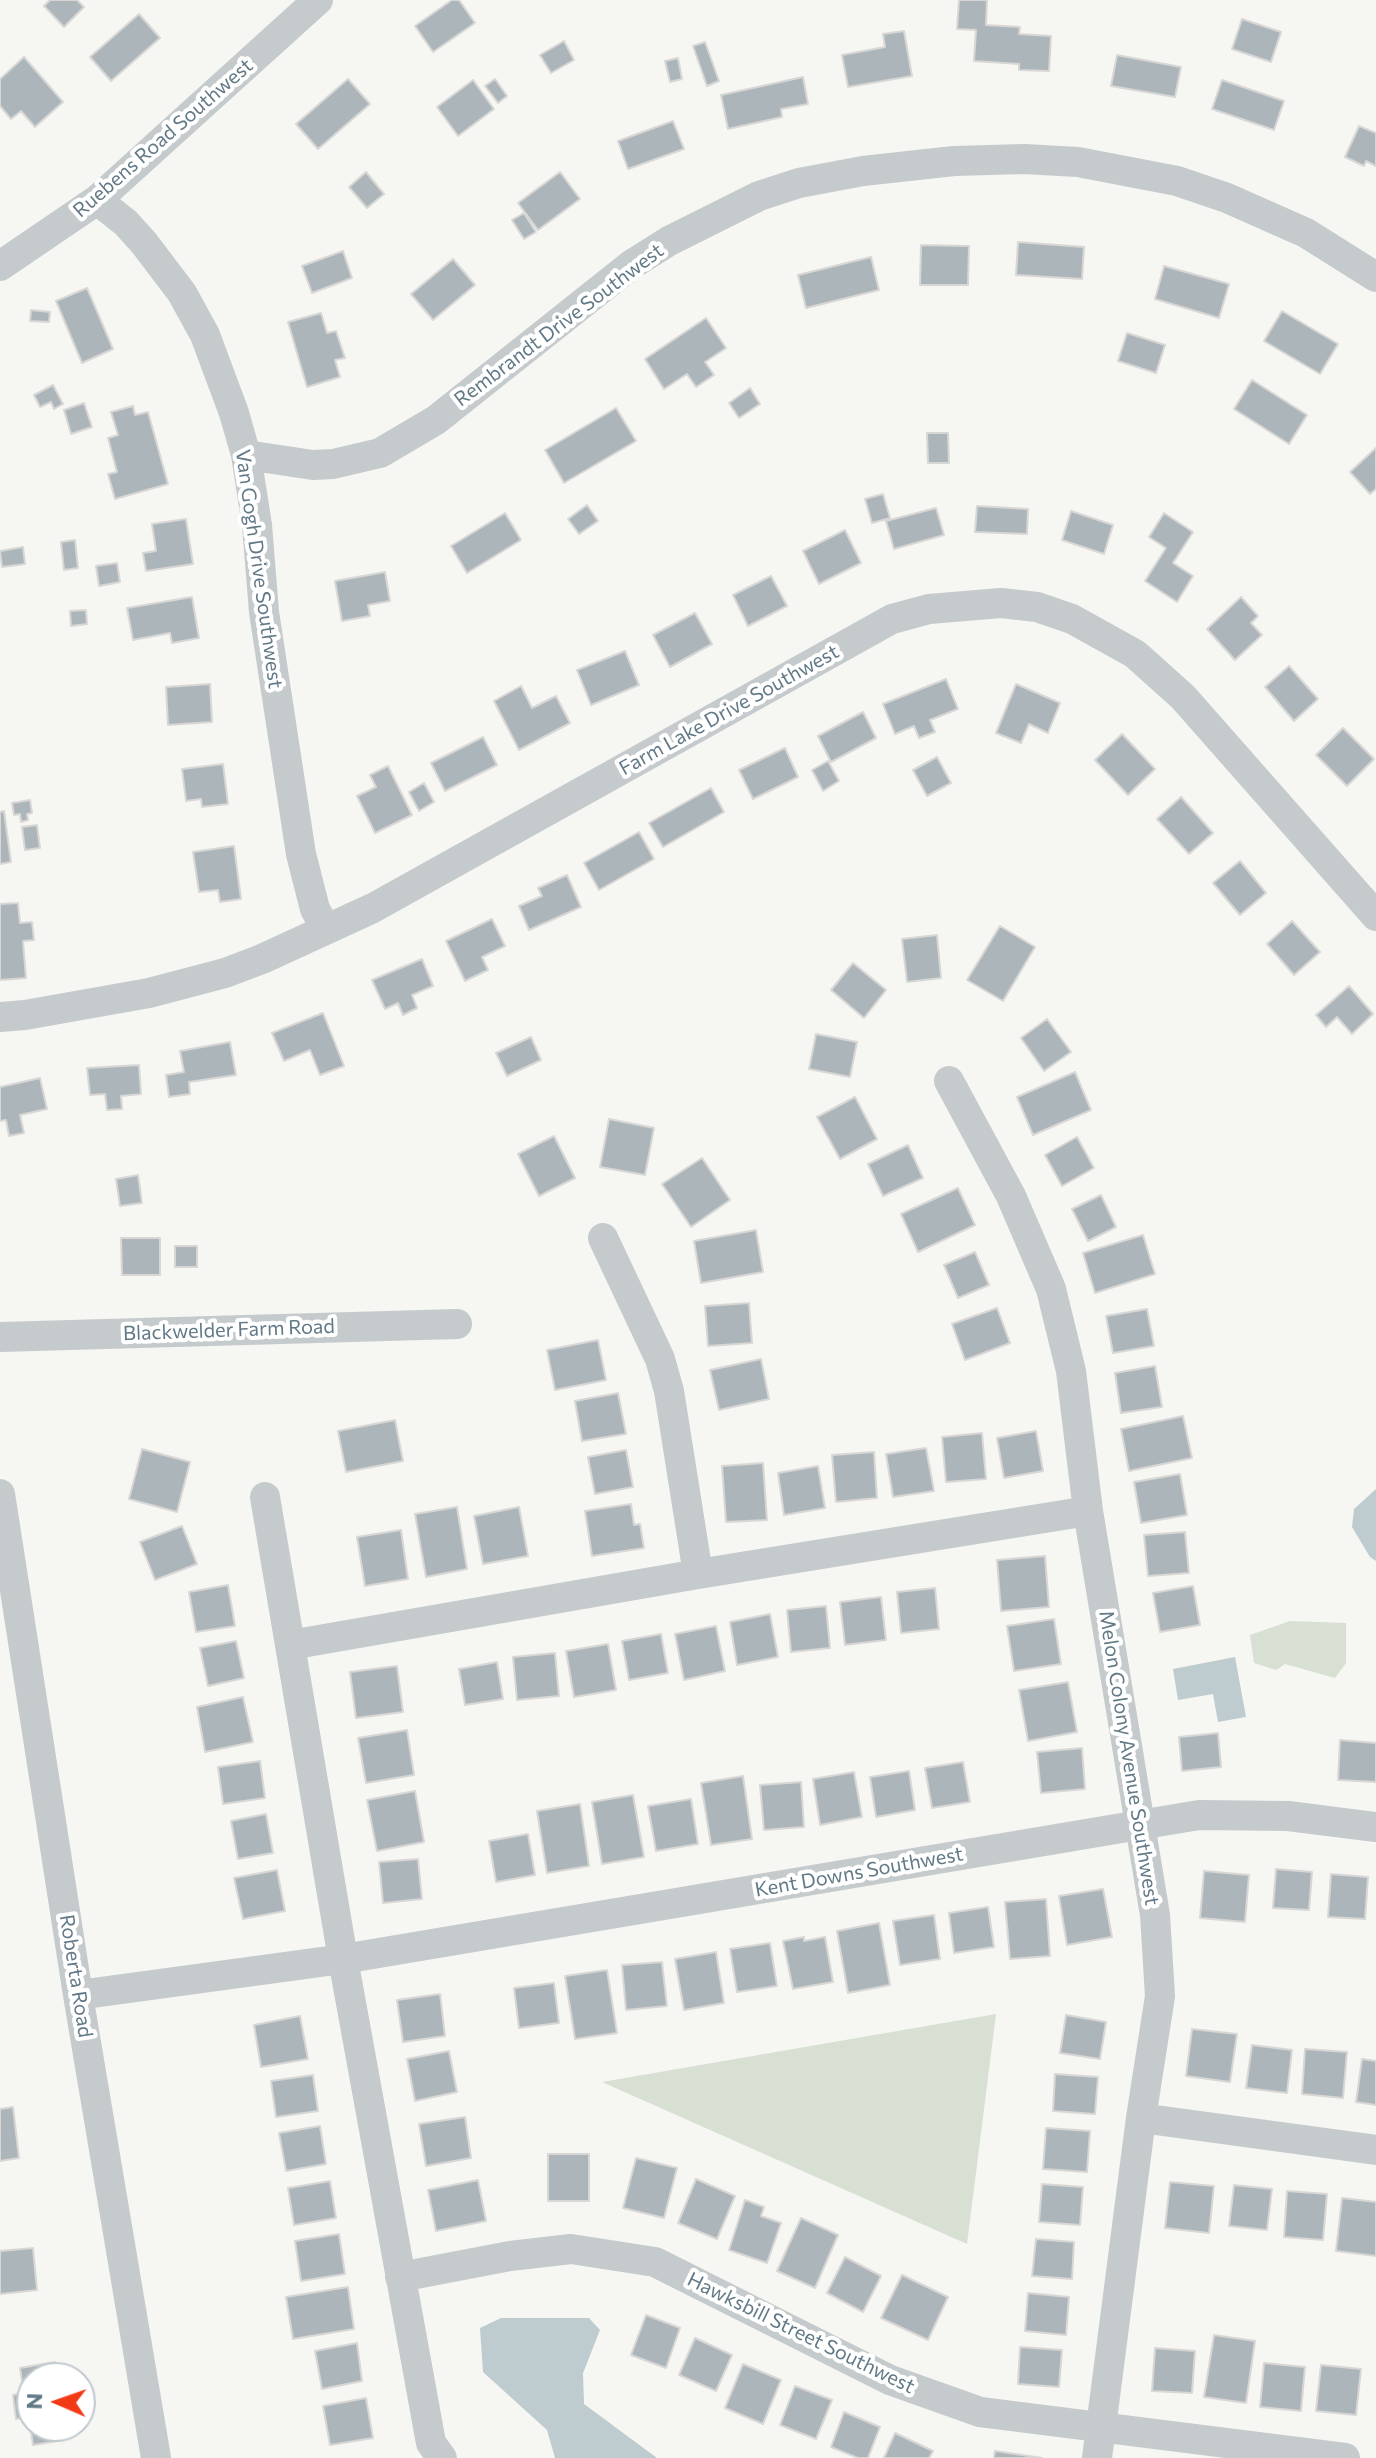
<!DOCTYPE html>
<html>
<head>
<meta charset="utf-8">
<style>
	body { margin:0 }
	#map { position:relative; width:1376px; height:2458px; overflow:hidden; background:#f6f6f2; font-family:Commissioner,sans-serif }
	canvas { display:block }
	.north { position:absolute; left:16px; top:2362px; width:80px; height:80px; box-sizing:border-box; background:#fff; border:2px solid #c0c9cf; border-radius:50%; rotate:272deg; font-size:22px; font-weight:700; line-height:32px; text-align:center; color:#627986 }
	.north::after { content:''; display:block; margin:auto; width:28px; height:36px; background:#f23a16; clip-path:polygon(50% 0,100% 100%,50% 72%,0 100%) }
</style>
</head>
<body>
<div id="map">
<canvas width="1376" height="2458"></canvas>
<div class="north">N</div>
</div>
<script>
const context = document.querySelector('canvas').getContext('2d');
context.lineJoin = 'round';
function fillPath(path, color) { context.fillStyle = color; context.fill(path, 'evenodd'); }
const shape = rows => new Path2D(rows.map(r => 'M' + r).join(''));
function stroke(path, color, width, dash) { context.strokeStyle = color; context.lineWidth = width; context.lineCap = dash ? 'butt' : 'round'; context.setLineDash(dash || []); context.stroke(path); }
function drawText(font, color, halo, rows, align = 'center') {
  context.font = font + ' Commissioner,sans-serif'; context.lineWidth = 8; context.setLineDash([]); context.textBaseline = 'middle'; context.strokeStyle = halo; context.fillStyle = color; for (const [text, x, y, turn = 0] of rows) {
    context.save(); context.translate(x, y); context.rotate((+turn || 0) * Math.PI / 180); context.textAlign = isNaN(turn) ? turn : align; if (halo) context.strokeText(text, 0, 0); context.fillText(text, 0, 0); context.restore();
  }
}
fillPath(shape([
	[1290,1621,1346,1623,1346,1663,1335,1678,1285,1664,1276,1670,1254,1663,1250,1635],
	[996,2014,967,2244,602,2082]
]), '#d8dfd3');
fillPath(shape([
	[1376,1489,1376,1561,1370,1557,1352,1527,1354,1509],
	[1235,1657,1246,1717,1218,1722,1213,1694,1178,1700,1173,1669],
	[501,2318,589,2318,600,2330,583,2373,584,2404,657,2458,555,2458,547,2430,483,2372,480,2328]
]), '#becbcf');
const building = shape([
	[50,0,77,0,84,7,64,27,44,6,50,0],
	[452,0,459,0,475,23,433,52,415,26,452,0],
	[959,0,987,0,986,25,1020,27,1019,34,1051,36,1049,71,1019,70,1019,64,974,61,976,30,957,29,959,0],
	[139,14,160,38,111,81,90,57,139,14],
	[1242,19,1281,32,1271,62,1232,49,1242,19],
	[904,31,912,76,848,87,842,55,885,47,883,34,904,31],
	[564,41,574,60,551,73,540,55,564,41],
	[705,42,719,81,707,86,693,46,705,42],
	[1117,55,1181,67,1175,97,1111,86,1117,55],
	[24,57,63,102,35,127,21,111,11,119,0,106,0,79,24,57],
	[678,58,682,79,670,82,665,61,678,58],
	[803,77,808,104,781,109,782,117,728,129,721,95,803,77],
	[348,79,370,104,318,149,296,124,348,79],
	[495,79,507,96,498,103,485,86,495,79],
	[473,80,494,109,458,136,437,107,473,80],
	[1222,80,1284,101,1274,130,1212,109,1222,80],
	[673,121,684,149,628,169,618,141,673,121],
	[1359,126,1376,133,1376,166,1366,161,1364,166,1345,157,1359,126],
	[366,172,384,194,367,208,349,187,366,172],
	[560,172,580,199,538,230,518,203,560,172],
	[524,213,536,232,524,239,512,220,524,213],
	[1018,242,1084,247,1082,279,1016,275,1018,242],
	[921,245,969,246,968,285,920,285,921,245],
	[343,251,352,278,312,293,302,266,343,251],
	[871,257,879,290,806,308,798,275,871,257],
	[453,259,475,285,433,320,411,294,453,259],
	[1164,266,1229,284,1219,318,1155,299,1164,266],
	[87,288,113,349,82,363,56,301,87,288],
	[31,310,50,312,49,322,30,321,31,310],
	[1282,311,1338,344,1320,374,1264,341,1282,311],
	[321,313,327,333,336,331,345,358,335,360,340,377,307,387,288,322,321,313],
	[706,318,726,348,705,362,714,375,696,387,687,374,664,389,645,359,706,318],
	[1127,333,1165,345,1156,373,1118,361,1127,333],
	[1252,380,1307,415,1289,444,1234,409,1252,380],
	[53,385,63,404,54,409,51,402,40,407,34,395,53,385],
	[750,388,760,404,739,418,729,403,750,388],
	[84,403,92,427,71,434,64,410,84,403],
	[133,406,135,415,148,412,168,484,115,499,108,474,117,472,108,438,118,435,111,412,133,406],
	[616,408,636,441,564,483,545,450,616,408],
	[927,433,948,433,949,463,928,463,927,433],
	[1376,448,1376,489,1370,494,1350,472,1376,448],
	[883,494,890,518,872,523,865,499,883,494],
	[587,505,598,521,579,534,568,519,587,505],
	[977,506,1028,509,1027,534,975,532,977,506],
	[936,508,944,535,894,549,886,521,936,508],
	[1071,511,1113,525,1104,554,1062,540,1071,511],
	[505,513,521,540,467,573,451,546,505,513],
	[1164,513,1193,532,1173,563,1193,576,1177,602,1145,581,1166,548,1149,537,1164,513],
	[186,519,193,564,146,571,143,553,156,551,152,524,186,519],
	[845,530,861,563,819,584,803,551,845,530],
	[75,540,78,568,64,570,61,542,75,540],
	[23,547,25,564,2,567,0,551,23,547],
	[117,563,120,582,99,586,96,566,117,563],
	[385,572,390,601,368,605,370,616,342,621,335,581,385,572],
	[771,576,787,606,748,626,733,595,771,576],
	[192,597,199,638,172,643,170,633,133,640,127,608,192,597],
	[1241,597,1258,616,1251,623,1262,635,1235,660,1207,629,1241,597],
	[86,610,87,624,71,626,70,611,86,610],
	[695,613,712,644,670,667,653,635,695,613],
	[625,651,639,685,591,705,577,670,625,651],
	[1289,666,1318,699,1294,721,1265,687,1289,666],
	[946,679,958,709,930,720,935,732,919,738,914,726,895,734,883,704,946,679],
	[210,684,212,722,168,725,166,687,210,684],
	[1016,684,1060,703,1048,733,1029,724,1021,743,996,733,1016,684],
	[521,686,532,708,556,696,570,723,519,750,494,701,521,686],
	[863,712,876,738,831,762,818,736,863,712],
	[1343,728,1374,759,1347,786,1316,755,1343,728],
	[1122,734,1155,769,1128,795,1095,760,1122,734],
	[483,737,497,765,445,791,431,763,483,737],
	[785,748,798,777,753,799,739,770,785,748],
	[937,757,951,783,927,796,913,770,937,757],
	[828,761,839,781,823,791,812,770,828,761],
	[223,764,228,804,202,807,201,799,186,801,182,769,223,764],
	[388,766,412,815,375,833,357,796,376,787,370,775,388,766],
	[424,783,434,802,419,811,409,792,424,783],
	[711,788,724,812,663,847,649,823,711,788],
	[1181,797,1213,833,1189,854,1157,819,1181,797],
	[30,800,32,813,27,814,28,820,21,822,20,814,14,815,12,803,30,800],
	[4,811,11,862,0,864,0,812,4,811],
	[37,825,40,848,25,850,22,827,37,825],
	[639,832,654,859,599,890,584,863,639,832],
	[234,846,241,899,220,902,218,890,199,892,193,852,234,846],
	[1240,861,1266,893,1240,915,1213,883,1240,861],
	[567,875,581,907,529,930,519,906,542,896,538,888,567,875],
	[18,903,20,923,32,922,34,940,23,941,26,978,0,980,0,904,18,903],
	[492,919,505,946,482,957,488,970,465,981,446,941,492,919],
	[1292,921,1320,952,1294,975,1267,944,1292,921],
	[1000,926,1035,947,1003,1001,967,980,1000,926],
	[937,935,941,978,907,982,902,939,937,935],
	[422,959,433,986,412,995,417,1008,403,1015,398,1003,385,1009,372,980,422,959],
	[853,963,886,990,864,1018,831,990,853,963],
	[1349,986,1373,1014,1352,1034,1337,1017,1326,1027,1316,1015,1349,986],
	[323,1013,344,1066,320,1075,310,1050,284,1061,272,1033,323,1013],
	[1047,1019,1071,1052,1044,1071,1021,1038,1047,1019],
	[816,1034,857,1042,850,1077,809,1069,816,1034],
	[531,1037,541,1060,507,1076,496,1053,531,1037],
	[230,1042,236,1075,189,1082,190,1094,169,1097,166,1075,184,1072,180,1051,230,1042],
	[139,1065,141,1094,121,1096,122,1109,107,1110,105,1094,90,1095,87,1068,139,1065],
	[1075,1072,1091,1110,1033,1135,1017,1097,1075,1072],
	[40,1078,47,1109,20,1115,24,1133,9,1136,6,1120,0,1121,0,1087,40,1078],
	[855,1097,877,1139,840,1159,817,1117,855,1097],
	[609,1119,654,1128,645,1175,600,1167,609,1119],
	[554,1136,575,1178,539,1196,518,1154,554,1136],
	[1077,1137,1094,1168,1062,1186,1045,1155,1077,1137],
	[908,1145,923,1178,883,1196,868,1164,908,1145],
	[702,1158,730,1200,691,1227,662,1184,702,1158],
	[138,1175,142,1203,120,1206,116,1179,138,1175],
	[958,1188,975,1225,918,1252,901,1214,958,1188],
	[1101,1195,1116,1227,1088,1241,1072,1209,1101,1195],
	[756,1230,763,1272,701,1283,694,1241,756,1230],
	[1143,1235,1155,1274,1095,1293,1083,1253,1143,1235],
	[121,1238,160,1238,160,1275,122,1275,121,1238],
	[175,1246,197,1246,197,1267,175,1267,175,1246],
	[975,1252,989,1285,958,1298,944,1265,975,1252],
	[749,1303,752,1343,708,1346,705,1306,749,1303],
	[997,1308,1010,1343,965,1360,952,1324,997,1308],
	[1147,1309,1154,1346,1113,1353,1106,1316,1147,1309],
	[598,1340,606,1380,555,1390,547,1350,598,1340],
	[761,1359,769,1399,719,1410,710,1370,761,1359],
	[1155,1366,1162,1407,1121,1413,1115,1373,1155,1366],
	[618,1393,626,1434,582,1441,575,1401,618,1393],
	[1183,1416,1192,1458,1129,1471,1121,1429,1183,1416],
	[395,1420,403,1461,346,1472,338,1431,395,1420],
	[1036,1431,1043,1471,1004,1478,997,1438,1036,1431],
	[982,1433,986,1479,946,1482,942,1437,982,1433],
	[926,1448,934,1491,893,1497,886,1454,926,1448],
	[142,1449,190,1462,177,1512,129,1499,142,1449],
	[626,1450,633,1487,595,1494,588,1457,626,1450],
	[874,1452,877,1498,836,1502,832,1455,874,1452],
	[763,1463,767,1520,726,1522,722,1466,763,1463],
	[818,1466,825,1508,784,1515,778,1473,818,1466],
	[1180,1474,1187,1515,1141,1523,1134,1482,1180,1474],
	[631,1504,634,1525,640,1524,644,1548,592,1556,585,1511,631,1504],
	[457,1507,467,1569,426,1577,415,1514,457,1507],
	[519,1507,528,1556,483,1564,474,1516,519,1507],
	[182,1526,197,1564,155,1580,140,1542,182,1526],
	[401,1530,408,1579,365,1586,357,1537,401,1530],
	[1185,1532,1189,1573,1148,1576,1144,1535,1185,1532],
	[1045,1556,1049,1607,1001,1611,997,1560,1045,1556],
	[228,1585,235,1626,196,1632,189,1592,228,1585],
	[1193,1586,1200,1625,1160,1632,1153,1593,1193,1586],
	[935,1588,939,1629,901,1633,897,1592,935,1588],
	[881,1597,886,1640,845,1645,840,1602,881,1597],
	[826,1606,830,1648,791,1652,787,1610,826,1606],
	[770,1614,778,1657,737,1665,730,1622,770,1614],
	[1054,1619,1061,1664,1014,1671,1007,1626,1054,1619],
	[716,1626,725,1671,684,1680,675,1634,716,1626],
	[661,1634,668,1673,629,1680,622,1641,661,1634],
	[236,1641,244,1678,208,1686,200,1648,236,1641],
	[608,1644,616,1690,574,1697,566,1651,608,1644],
	[555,1653,559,1696,517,1700,513,1657,555,1653],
	[497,1662,503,1699,465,1705,459,1669,497,1662],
	[397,1666,403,1712,356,1718,350,1672,397,1666],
	[1068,1682,1077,1732,1028,1741,1019,1690,1068,1682],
	[243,1697,253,1742,205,1752,197,1707,243,1697],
	[407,1730,414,1775,366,1783,358,1738,407,1730],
	[1218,1733,1221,1767,1182,1771,1179,1737,1218,1733],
	[1340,1740,1376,1743,1376,1782,1338,1780,1340,1740],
	[1082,1748,1085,1789,1041,1793,1037,1752,1082,1748],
	[260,1761,265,1798,223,1804,218,1767,260,1761],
	[963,1762,970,1802,932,1808,925,1768,963,1762],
	[909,1771,915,1810,876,1817,870,1777,909,1771],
	[854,1772,862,1817,820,1825,813,1779,854,1772],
	[743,1776,752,1839,711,1845,701,1783,743,1776],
	[801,1782,804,1827,764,1830,760,1785,801,1782],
	[415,1791,424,1842,377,1851,367,1800,415,1791],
	[633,1795,644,1857,602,1864,592,1802,633,1795],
	[691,1799,698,1844,656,1851,648,1806,691,1799],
	[580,1804,589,1866,547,1873,537,1811,580,1804],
	[266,1814,273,1853,238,1859,231,1821,266,1814],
	[528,1834,535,1875,496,1882,489,1841,528,1834],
	[418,1859,422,1899,383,1903,379,1862,418,1859],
	[1276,1869,1312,1872,1309,1910,1273,1908,1276,1869],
	[277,1870,285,1911,243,1919,234,1878,277,1870],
	[1204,1871,1249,1875,1245,1922,1200,1918,1204,1871],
	[1331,1874,1368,1877,1365,1919,1328,1917,1331,1874],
	[1103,1889,1112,1937,1067,1945,1059,1896,1103,1889],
	[1046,1899,1050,1956,1010,1959,1005,1902,1046,1899],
	[988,1907,994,1947,954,1953,949,1913,988,1907],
	[934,1915,940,1959,900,1965,893,1921,934,1915],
	[879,1923,890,1985,848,1993,837,1931,879,1923],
	[804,1937,804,1941,825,1937,833,1982,793,1989,783,1941,804,1937],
	[770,1943,777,1986,737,1992,730,1949,770,1943],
	[716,1952,724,2003,684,2010,675,1959,716,1952],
	[662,1962,667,2006,626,2010,622,1965,662,1962],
	[607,1970,617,2033,575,2039,565,1976,607,1970],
	[554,1983,559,2023,519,2028,514,1988,554,1983],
	[440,1994,445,2036,403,2042,397,2000,440,1994],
	[1066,2015,1106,2022,1100,2059,1060,2053,1066,2015],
	[300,2016,308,2059,261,2067,254,2025,300,2016],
	[1192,2029,1237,2034,1230,2082,1186,2076,1192,2029],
	[1252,2045,1292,2050,1287,2093,1246,2088,1252,2045],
	[1305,2049,1347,2052,1343,2098,1302,2094,1305,2049],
	[449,2051,457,2092,415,2101,407,2059,449,2051],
	[1362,2059,1376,2061,1376,2105,1356,2102,1362,2059],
	[1055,2074,1098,2077,1095,2114,1053,2111,1055,2074],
	[313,2075,318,2111,276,2117,271,2081,313,2075],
	[13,2107,19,2158,0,2161,0,2109,13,2107],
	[465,2117,471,2158,426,2166,419,2124,465,2117],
	[320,2126,326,2164,286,2171,279,2133,320,2126],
	[1046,2128,1090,2131,1087,2172,1043,2169,1046,2128],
	[548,2154,589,2154,589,2201,548,2201,548,2154],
	[636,2158,677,2168,664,2218,623,2208,636,2158],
	[696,2179,735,2196,717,2239,678,2223,696,2179],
	[478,2180,486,2221,436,2231,428,2190,478,2180],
	[330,2181,336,2218,294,2225,288,2188,330,2181],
	[1170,2182,1214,2186,1209,2233,1165,2228,1170,2182],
	[1042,2184,1083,2187,1080,2225,1039,2222,1042,2184],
	[1234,2185,1272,2189,1267,2230,1229,2226,1234,2185],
	[1287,2191,1327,2194,1323,2240,1284,2237,1287,2191],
	[1342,2198,1376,2202,1376,2256,1336,2251,1342,2198],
	[745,2200,764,2207,761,2216,781,2223,767,2263,729,2250,745,2200],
	[801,2218,838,2235,815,2288,777,2271,801,2218],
	[339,2234,345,2274,301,2281,295,2241,339,2234],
	[1036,2239,1074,2242,1072,2279,1032,2276,1036,2239],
	[33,2248,37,2290,0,2294,0,2251,33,2248],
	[845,2257,881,2276,863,2312,827,2293,845,2257],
	[902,2275,948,2297,928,2340,881,2318,902,2275],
	[348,2287,354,2329,293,2339,286,2297,348,2287],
	[1028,2293,1069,2297,1066,2335,1025,2331,1028,2293],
	[646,2315,680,2328,666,2368,631,2355,646,2315],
	[1214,2335,1255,2341,1246,2403,1204,2397,1214,2335],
	[695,2338,732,2355,716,2391,679,2375,695,2338],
	[357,2343,362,2381,322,2389,315,2351,357,2343],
	[1020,2347,1062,2350,1059,2387,1018,2384,1020,2347],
	[1155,2348,1195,2351,1192,2393,1152,2391,1155,2348],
	[55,2362,58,2378,32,2378,32,2426,65,2426,62,2427,64,2440,33,2445,29,2417,16,2419,13,2395,24,2393,20,2368,55,2362],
	[1264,2363,1305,2367,1301,2411,1260,2407,1264,2363],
	[743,2364,781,2380,763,2424,725,2408,743,2364],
	[1321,2365,1361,2369,1356,2415,1316,2411,1321,2365],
	[795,2386,832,2400,816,2439,780,2425,795,2386],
	[366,2398,373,2438,330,2445,323,2406,366,2398],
	[844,2412,880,2427,868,2458,858,2458,831,2447,844,2412],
	[895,2433,933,2451,929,2458,884,2458,895,2433],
	[995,2451,1042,2458,994,2458,995,2451]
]);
fillPath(building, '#acb6ba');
stroke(building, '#d8d7d5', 2);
stroke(shape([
	[97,200,126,223,144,243,182,293,205,335,234,413,246,455,257,525,264,612,301,854,315,909,326,929],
	[0,266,97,200,318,0],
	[246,455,313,465,333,464,380,453,436,420,631,265,669,241,759,196,799,183,863,171,954,161,1024,159,1078,162,1177,181,1227,198,1306,233,1376,277],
	[0,1017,25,1015,149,993,225,973,262,959,373,908,892,619,929,609,1001,603,1037,607,1072,619,1135,654,1183,697,1376,916],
	[949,1081,1011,1196,1051,1289,1071,1371,1088,1511,1155,1915,1160,1996,1141,2118,1097,2458],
	[603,1238,660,1359,669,1391,698,1574],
	[0,1337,457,1324],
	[0,1494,78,1995,156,2458],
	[265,1497,343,1959,1199,1815,1288,1816,1376,1827],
	[290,1645,698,1574,1088,1511],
	[78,1995,343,1959,431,2443,442,2458],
	[1141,2118,1376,2150],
	[400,2277,510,2256,571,2249,655,2262,890,2380,980,2412,1345,2458]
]), '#c5cacc', 30);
drawText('20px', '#627986', '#fff', [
	["Ruebens Road Southwest",163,138,-41],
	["Rembrandt Drive Southwest",559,325,-37],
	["Van Gogh Drive Southwest",259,569,82],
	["Farm Lake Drive Southwest",729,710,-29],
	["Blackwelder Farm Road",229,1330,-2],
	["Melon Colony Avenue Southwest",1129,1758,81],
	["Kent Downs Southwest",859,1872,-10],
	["Roberta Road",76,1976,81],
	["Hawksbill Street Southwest",801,2333,26]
]);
</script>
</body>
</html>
